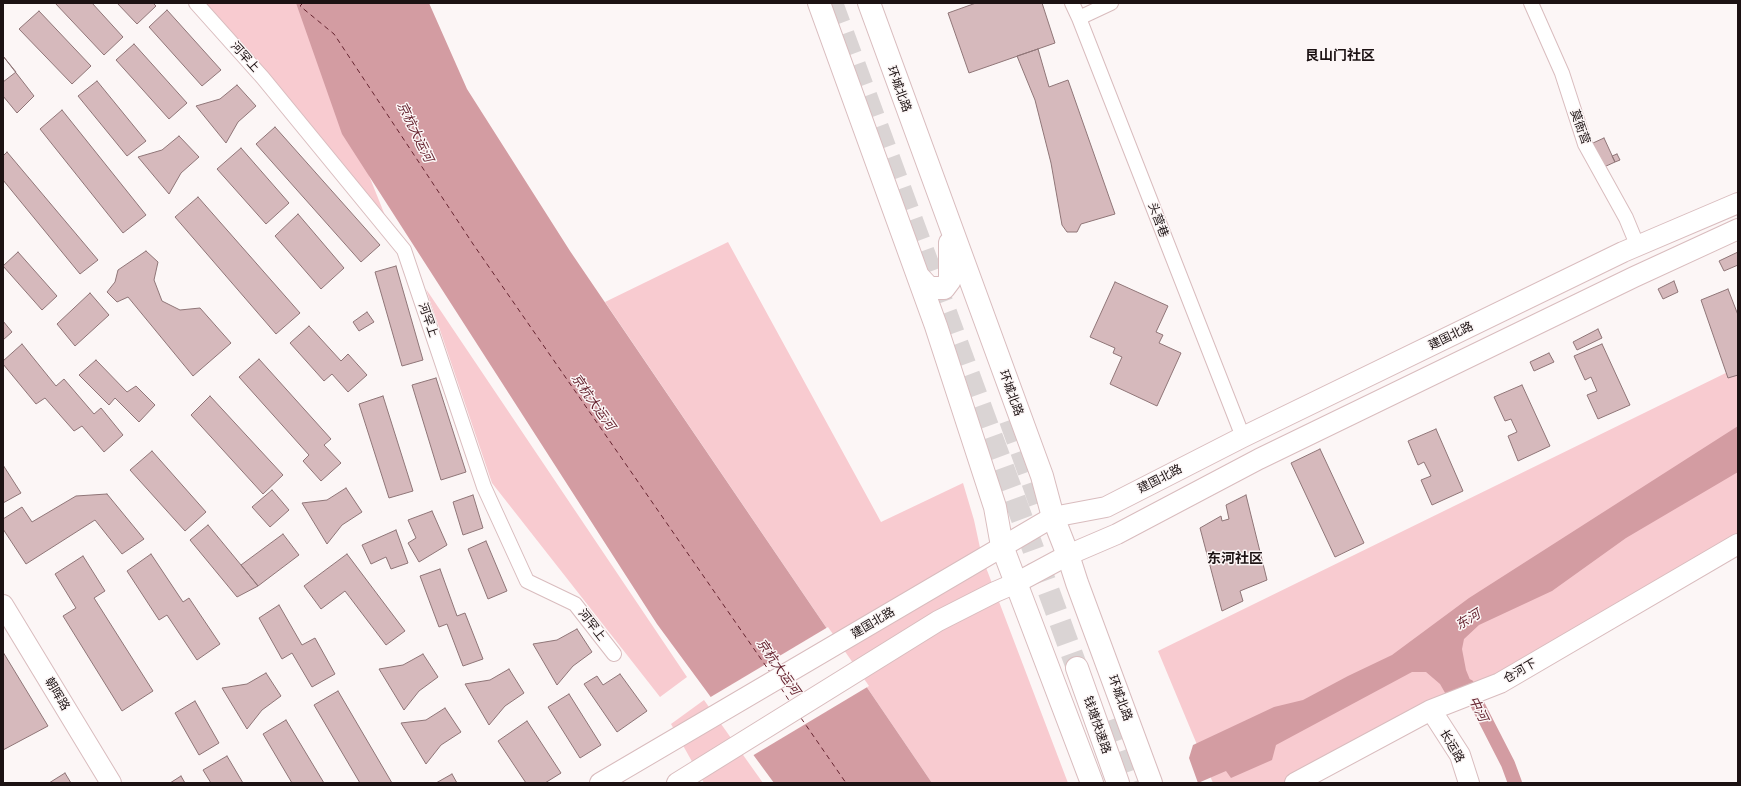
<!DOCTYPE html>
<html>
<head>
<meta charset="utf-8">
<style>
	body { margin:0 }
	#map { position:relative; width:1741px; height:786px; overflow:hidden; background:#fcf6f6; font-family:Inter,sans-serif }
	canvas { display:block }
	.frame { position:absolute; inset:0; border:4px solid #1c1213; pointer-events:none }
</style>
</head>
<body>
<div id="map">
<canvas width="1741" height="786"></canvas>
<div class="frame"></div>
</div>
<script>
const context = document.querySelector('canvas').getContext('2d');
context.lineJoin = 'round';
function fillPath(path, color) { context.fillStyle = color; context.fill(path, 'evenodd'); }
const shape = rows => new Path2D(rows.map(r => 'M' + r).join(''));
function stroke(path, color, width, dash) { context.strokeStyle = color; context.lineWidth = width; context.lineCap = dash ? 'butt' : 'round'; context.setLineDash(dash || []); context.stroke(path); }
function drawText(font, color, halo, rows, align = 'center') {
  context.font = font + ' Inter,"Noto Sans SC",sans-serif'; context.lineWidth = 3; context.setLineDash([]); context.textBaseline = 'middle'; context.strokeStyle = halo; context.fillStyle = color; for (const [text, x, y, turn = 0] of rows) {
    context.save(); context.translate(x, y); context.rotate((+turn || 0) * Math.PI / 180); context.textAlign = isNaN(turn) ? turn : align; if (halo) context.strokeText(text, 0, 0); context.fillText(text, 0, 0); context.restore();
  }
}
fillPath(shape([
	[201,3,300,3,388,223],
	[728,242,881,522,963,483,974,520,982,557,1068,783,932,783,605,302],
	[426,289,687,677,660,697,492,483],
	[1738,367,1738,544,1295,783,1213,783,1158,651],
	[704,700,763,783,704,783,671,724]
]), '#f8cbd0');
fillPath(shape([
	[296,3,429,3,467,89,570,251,932,783,774,783,657,624,342,134],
	[1738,426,1738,472,1626,538,1552,591,1479,625,1464,639,1462,649,1466,670,1473,687,1448,698,1440,684,1426,672,1412,672,1276,745,1272,760,1231,778,1226,771,1198,783,1189,758,1193,745,1274,707,1303,700,1348,676,1392,655,1469,598]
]), '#d39ca2');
fillPath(shape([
	[828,627,869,686,752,756,709,698]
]), '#fcf6f6');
stroke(shape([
	[1468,686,1508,764,1515,783]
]), '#d39ca2', 14);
stroke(shape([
	[303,3,300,6,334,34,473,244,770,672],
	[781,688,790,702],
	[801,718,846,783]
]), '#662430', 1, [5, 4]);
const building = shape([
	[55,3,92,3,123,37,104,55,55,3],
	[117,3,153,3,156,6,137,24,117,3],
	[976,3,1042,3,1055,43,969,73,948,13,976,3],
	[167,10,221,70,202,86,149,27,167,10],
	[39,11,91,66,72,84,19,29,39,11],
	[134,44,187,103,169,119,116,60,134,44],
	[1038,49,1049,87,1068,80,1115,214,1081,224,1077,232,1067,232,1062,225,1051,163,1035,100,1017,56,1038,49],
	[3,56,16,72,3,82,3,56],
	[3,56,34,96,17,113,3,96,3,56],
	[97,81,146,141,127,156,78,96,97,81],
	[237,85,256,106,238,122,226,143,196,106,220,99,237,85],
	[62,110,146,215,123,233,40,129,62,110],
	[275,127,380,245,361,262,256,144,275,127],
	[179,136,199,157,181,173,169,194,138,157,162,150,179,136],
	[1604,138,1615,162,1604,167,1593,143,1604,138],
	[241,148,289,203,266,224,217,169,241,148],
	[7,152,98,260,80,274,3,180,3,156,7,152],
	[1617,154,1620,160,1615,162,1612,156,1617,154],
	[198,197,300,313,276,334,175,217,198,197],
	[298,214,344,268,321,289,275,236,298,214],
	[146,251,158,262,154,280,162,301,180,310,200,308,231,343,193,376,128,297,117,302,107,292,115,282,118,270,146,251],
	[18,252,57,296,42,310,3,266,18,252],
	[1738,252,1738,265,1724,271,1719,261,1738,252],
	[396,266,423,360,402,366,375,272,396,266],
	[1674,281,1678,292,1663,299,1658,289,1674,281],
	[1115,282,1168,306,1156,332,1163,335,1159,343,1181,353,1157,406,1110,384,1122,357,1113,353,1115,348,1090,337,1115,282],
	[1728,289,1738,315,1738,375,1728,378,1701,300,1728,289],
	[90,293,109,315,75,346,57,324,90,293],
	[367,312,374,322,359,331,353,322,367,312],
	[3,321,12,332,3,340,3,321],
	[309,326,341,361,348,354,367,375,348,392,332,374,324,381,290,343,309,326],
	[1598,329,1602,338,1577,350,1573,342,1598,329],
	[22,344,56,386,64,379,94,414,101,408,123,435,104,452,82,426,74,431,45,398,36,404,3,364,3,361,22,344],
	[1602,344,1630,405,1598,419,1587,395,1597,391,1591,377,1585,380,1574,356,1602,344],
	[1549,353,1554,362,1534,371,1530,362,1549,353],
	[259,359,331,439,324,445,341,463,321,481,303,461,309,455,239,377,259,359],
	[96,360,127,392,136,386,155,405,139,422,115,398,109,405,79,375,96,360],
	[436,378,466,472,441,480,412,385,436,378],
	[1522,385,1550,446,1518,461,1508,436,1517,432,1511,419,1505,421,1494,397,1522,385],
	[210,396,283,475,263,494,191,415,210,396],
	[383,396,413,491,389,498,359,404,383,396],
	[1436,429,1463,491,1432,505,1421,480,1431,476,1424,462,1418,465,1408,441,1436,429],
	[1320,449,1364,543,1335,557,1291,463,1320,449],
	[152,451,206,512,185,531,130,470,152,451],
	[3,465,21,493,3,503,3,465],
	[346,488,362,512,342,525,327,544,302,503,327,500,346,488],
	[272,490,289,510,270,527,252,507,272,490],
	[107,494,144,539,122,554,95,520,26,564,3,529,3,519,22,507,32,522,76,496,107,494],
	[473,495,483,528,463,535,453,502,473,495],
	[1246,495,1267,580,1240,591,1243,601,1222,611,1200,528,1221,516,1222,521,1229,519,1226,505,1246,495],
	[432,511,447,545,419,562,408,543,416,538,408,520,432,511],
	[208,525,241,565,258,586,237,597,190,540,208,525],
	[396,530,408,563,391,569,386,557,371,564,362,545,396,530],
	[283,534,299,555,258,586,241,565,283,534],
	[486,541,507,591,488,599,468,549,486,541],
	[151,554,183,602,189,598,220,644,197,660,167,615,159,620,127,571,151,554],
	[347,554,405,631,386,645,345,591,321,609,304,586,347,554],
	[83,556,105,591,94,598,153,691,122,711,63,616,76,608,55,574,83,556],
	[440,569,457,616,465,613,483,659,463,666,447,624,439,627,420,576,440,569],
	[279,605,302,645,315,638,335,674,312,687,292,653,282,659,259,618,279,605],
	[577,629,592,652,573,666,557,685,533,644,557,640,577,629],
	[3,652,48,726,3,750,3,652],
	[423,654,438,677,419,691,404,710,379,669,403,665,423,654],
	[509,669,524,693,505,706,489,725,465,684,490,680,509,669],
	[266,673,281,696,262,710,247,729,222,688,247,684,266,673],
	[620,674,647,711,617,732,584,684,597,676,603,685,620,674],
	[338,691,392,783,360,783,314,705,338,691],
	[569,694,601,745,580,758,548,707,569,694],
	[195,701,219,743,199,755,175,713,195,701],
	[445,708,461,732,441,745,426,764,401,723,426,720,445,708],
	[286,720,324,783,292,783,263,734,286,720],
	[527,721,561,773,545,783,526,783,498,741,527,721],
	[227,756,243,783,211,783,203,770,227,756],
	[65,773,71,783,49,783,65,773],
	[452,774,457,783,436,783,452,774],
	[181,776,185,783,170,783,181,776]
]);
fillPath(building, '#d6b9bc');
stroke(building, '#8f7577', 1);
stroke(shape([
	[832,3,1077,668],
	[1010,420,1043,512],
	[1116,718,1139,783]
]), '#dad4d4', 22, [22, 11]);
const street = shape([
	[196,3,263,78,404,250,484,487,527,581,575,604,614,654],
	[1072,3,1079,18,1243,437],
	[1531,3,1562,73,1585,144,1626,218,1638,247],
	[1079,18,1111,3]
]);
const secondary = shape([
	[3,605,111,783],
	[1431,710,1460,755,1469,783],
	[600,783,1053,517,1106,507,1243,437,1623,252,1738,203],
	[677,783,938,621,995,592,1016,583,1068,555,1117,534,1259,459,1634,277,1738,229],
	[1295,783,1431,710,1500,683,1738,544]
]);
const primary = shape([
	[819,3,936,326,995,507,1002,546,1092,783],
	[869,3,1042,476,1053,517,1068,555,1077,583,1151,783],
	[918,276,929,288,944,288,950,280,950,243]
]);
const highway = shape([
	[1077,668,1118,783]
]);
stroke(street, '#d9bcbe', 16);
stroke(secondary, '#d9bcbe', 22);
stroke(primary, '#d9bcbe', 24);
stroke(highway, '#d9bcbe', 24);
stroke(street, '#fff', 14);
stroke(secondary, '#fff', 20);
stroke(primary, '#fff', 22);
stroke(highway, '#fff', 22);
drawText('12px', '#1c1213', '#fcf6f6', [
	["河罕上",245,57,48],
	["环城北路",899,89,70],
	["莫衙营",1580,127,70],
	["头营巷",1158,220,69],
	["河罕上",428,320,71],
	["建国北路",1451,336,-26],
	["环城北路",1011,393,70],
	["建国北路",1160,479,-27],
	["建国北路",873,623,-31],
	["河罕上",592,625,52],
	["仓河下",1520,671,-30],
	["朝晖路",57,694,59],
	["环城北路",1120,698,70],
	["钱塘快速路",1097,725,71],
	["长运路",1452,746,60]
]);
drawText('italic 13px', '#662430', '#fcf6f6', [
	["京杭大运河",415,132,64],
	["京杭大运河",593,402,55],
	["东河",1468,620,-31],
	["京杭大运河",778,667,55],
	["中河",1478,709,64]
]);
drawText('bold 14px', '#1c1213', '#fcf6f6', [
	["艮山门社区",1340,56],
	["东河社区",1235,559]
]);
</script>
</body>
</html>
